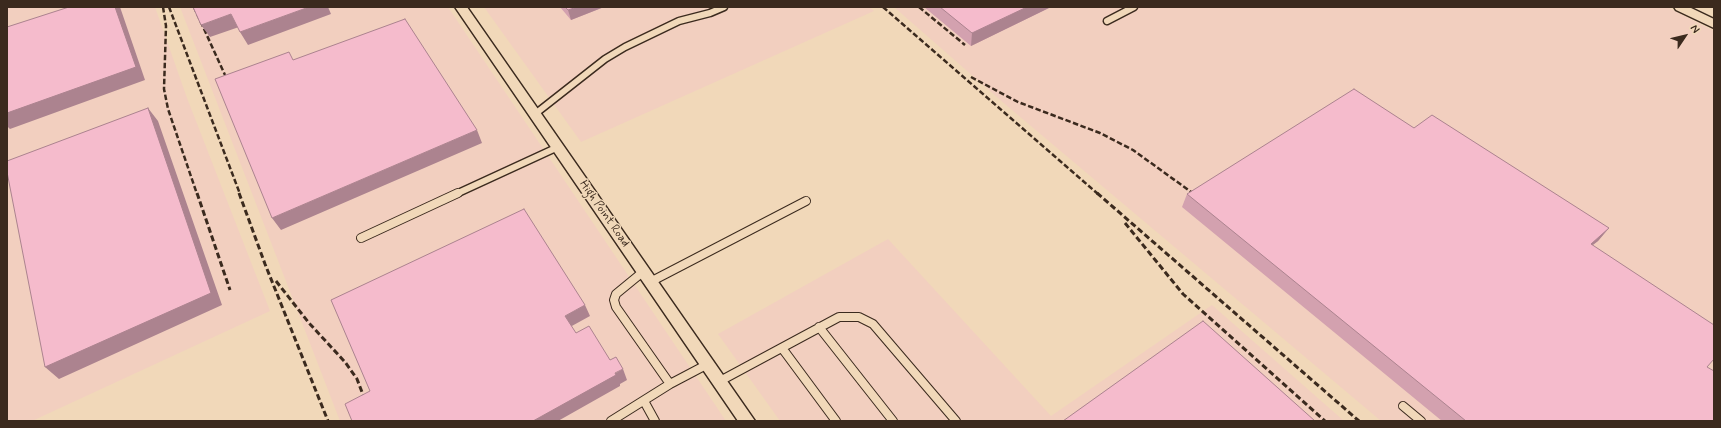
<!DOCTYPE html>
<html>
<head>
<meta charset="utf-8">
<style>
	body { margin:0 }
	#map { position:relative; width:1721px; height:428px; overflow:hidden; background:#f1d8b9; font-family:Mynerve,sans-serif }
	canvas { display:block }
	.frame { position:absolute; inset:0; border:8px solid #3b2a1e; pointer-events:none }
	.north { position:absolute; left:1665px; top:16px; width:40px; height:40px; -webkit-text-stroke:3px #f1d8b9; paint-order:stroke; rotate:55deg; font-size:11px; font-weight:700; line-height:16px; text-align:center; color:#3b2a1e }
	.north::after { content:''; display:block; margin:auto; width:14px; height:18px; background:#3b2a1e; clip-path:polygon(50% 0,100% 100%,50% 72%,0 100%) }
</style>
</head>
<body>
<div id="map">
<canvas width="1721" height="428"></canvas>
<div class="frame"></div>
<div class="north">N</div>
</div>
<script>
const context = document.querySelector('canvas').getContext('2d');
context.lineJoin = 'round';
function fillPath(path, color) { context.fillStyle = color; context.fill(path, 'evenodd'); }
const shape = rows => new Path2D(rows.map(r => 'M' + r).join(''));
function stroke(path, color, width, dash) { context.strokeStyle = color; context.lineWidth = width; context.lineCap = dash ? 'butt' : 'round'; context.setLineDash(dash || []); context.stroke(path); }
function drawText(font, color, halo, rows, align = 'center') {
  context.font = font + ' Mynerve,sans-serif'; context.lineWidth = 3; context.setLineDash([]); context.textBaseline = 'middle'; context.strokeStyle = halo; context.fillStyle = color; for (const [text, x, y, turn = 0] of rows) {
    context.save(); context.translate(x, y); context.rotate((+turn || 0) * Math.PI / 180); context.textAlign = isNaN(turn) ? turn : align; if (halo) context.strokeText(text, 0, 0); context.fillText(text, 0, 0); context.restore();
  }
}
fillPath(shape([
	[7,7,155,7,187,98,270,311,32,421,7,421],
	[180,7,448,7,726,421,340,421],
	[484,7,869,7,874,11,581,142],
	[894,7,1667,7,1714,31,1714,421,1381,421,1006,105],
	[888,239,1051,416,1212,305,1344,421,780,421,718,334]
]), '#f2cfbf');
const laneFar1 = shape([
	[1107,21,1134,7],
	[535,114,605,59,625,47,679,21,710,13,724,7],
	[456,194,558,147]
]);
const lane = shape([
	[361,238,458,193],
	[644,271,616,294,614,300,616,307,670,384],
	[652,281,806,201],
	[819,327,893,421],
	[782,348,836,421],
	[720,381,839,317,859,317,873,324,956,421],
	[644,401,655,421],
	[1403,406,1421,421],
	[611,421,670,384,708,364]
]);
const street = shape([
	[455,7,467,7,755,421,738,421,455,7],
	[1674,7,1689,7,1714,19,1714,28,1676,10,1674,7]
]);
stroke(laneFar1, '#3b2a1e', 9);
stroke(lane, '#3b2a1e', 10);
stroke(street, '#3b2a1e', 3);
stroke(laneFar1, '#f1d8b9', 6);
stroke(lane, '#f1d8b9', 8);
fillPath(street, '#f1d8b9');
stroke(shape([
	[163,7,166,26,164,89,168,109,197,194],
	[169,7,240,194],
	[194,7,225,75],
	[883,7,1098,194],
	[919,7,965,45],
	[971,77,1018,102,1100,133,1133,150,1194,194]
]), '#3b2a1e', 2.5, [5.5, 2.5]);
stroke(shape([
	[197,193,230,290],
	[239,193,265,264,328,421],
	[1097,193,1359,421],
	[1192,193,1196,196],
	[1125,223,1183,294,1325,421],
	[276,281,309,323,345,362,357,379,373,421]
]), '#3b2a1e', 3, [6, 3]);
fillPath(shape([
	[560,7,604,7,571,20],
	[924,7,1051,7,971,46],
	[1187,194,1609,228,1598,241,1592,245,1707,367,1714,421,1442,421,1182,207]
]), '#d3a1af');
fillPath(shape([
	[115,7,120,7,145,80,10,129,7,126,7,113],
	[309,7,328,7,331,14,248,45,240,32],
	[577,7,604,7,571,20,568,10],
	[1027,7,1051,7,971,46,972,33],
	[231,14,239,27,210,37,201,25],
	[148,108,158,121,222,305,59,379,45,367],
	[477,130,482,143,281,230,272,218],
	[1609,228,1598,241,1579,256,1591,244],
	[585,305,590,316,570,327,565,316],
	[623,369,627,380,620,384,620,386,558,421,533,421]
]), '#ac838f');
const building = shape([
	[69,7,115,7,136,67,7,113,7,27,69,7],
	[193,7,309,7,240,32,231,14,201,25,193,7],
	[565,7,577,7,568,10,565,7],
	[940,7,1027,7,972,33,940,7],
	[405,19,477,130,272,218,215,79,289,52,293,60,405,19],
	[1354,89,1414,128,1432,115,1609,228,1591,244,1714,325,1714,359,1707,367,1714,371,1714,421,1466,421,1187,194,1354,89],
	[148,108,211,293,45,367,7,172,7,161,148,108],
	[524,209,585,305,565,316,576,333,589,326,610,360,616,357,623,369,615,373,616,375,533,421,352,421,345,404,370,391,331,300,524,209],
	[1203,321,1315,421,1063,421,1203,321]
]);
fillPath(building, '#f5bbcc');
stroke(building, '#ac838f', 1);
drawText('12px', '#3b2a1e', '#f1d8b9', [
	["High Point Road",604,214,55]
]);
</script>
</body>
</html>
